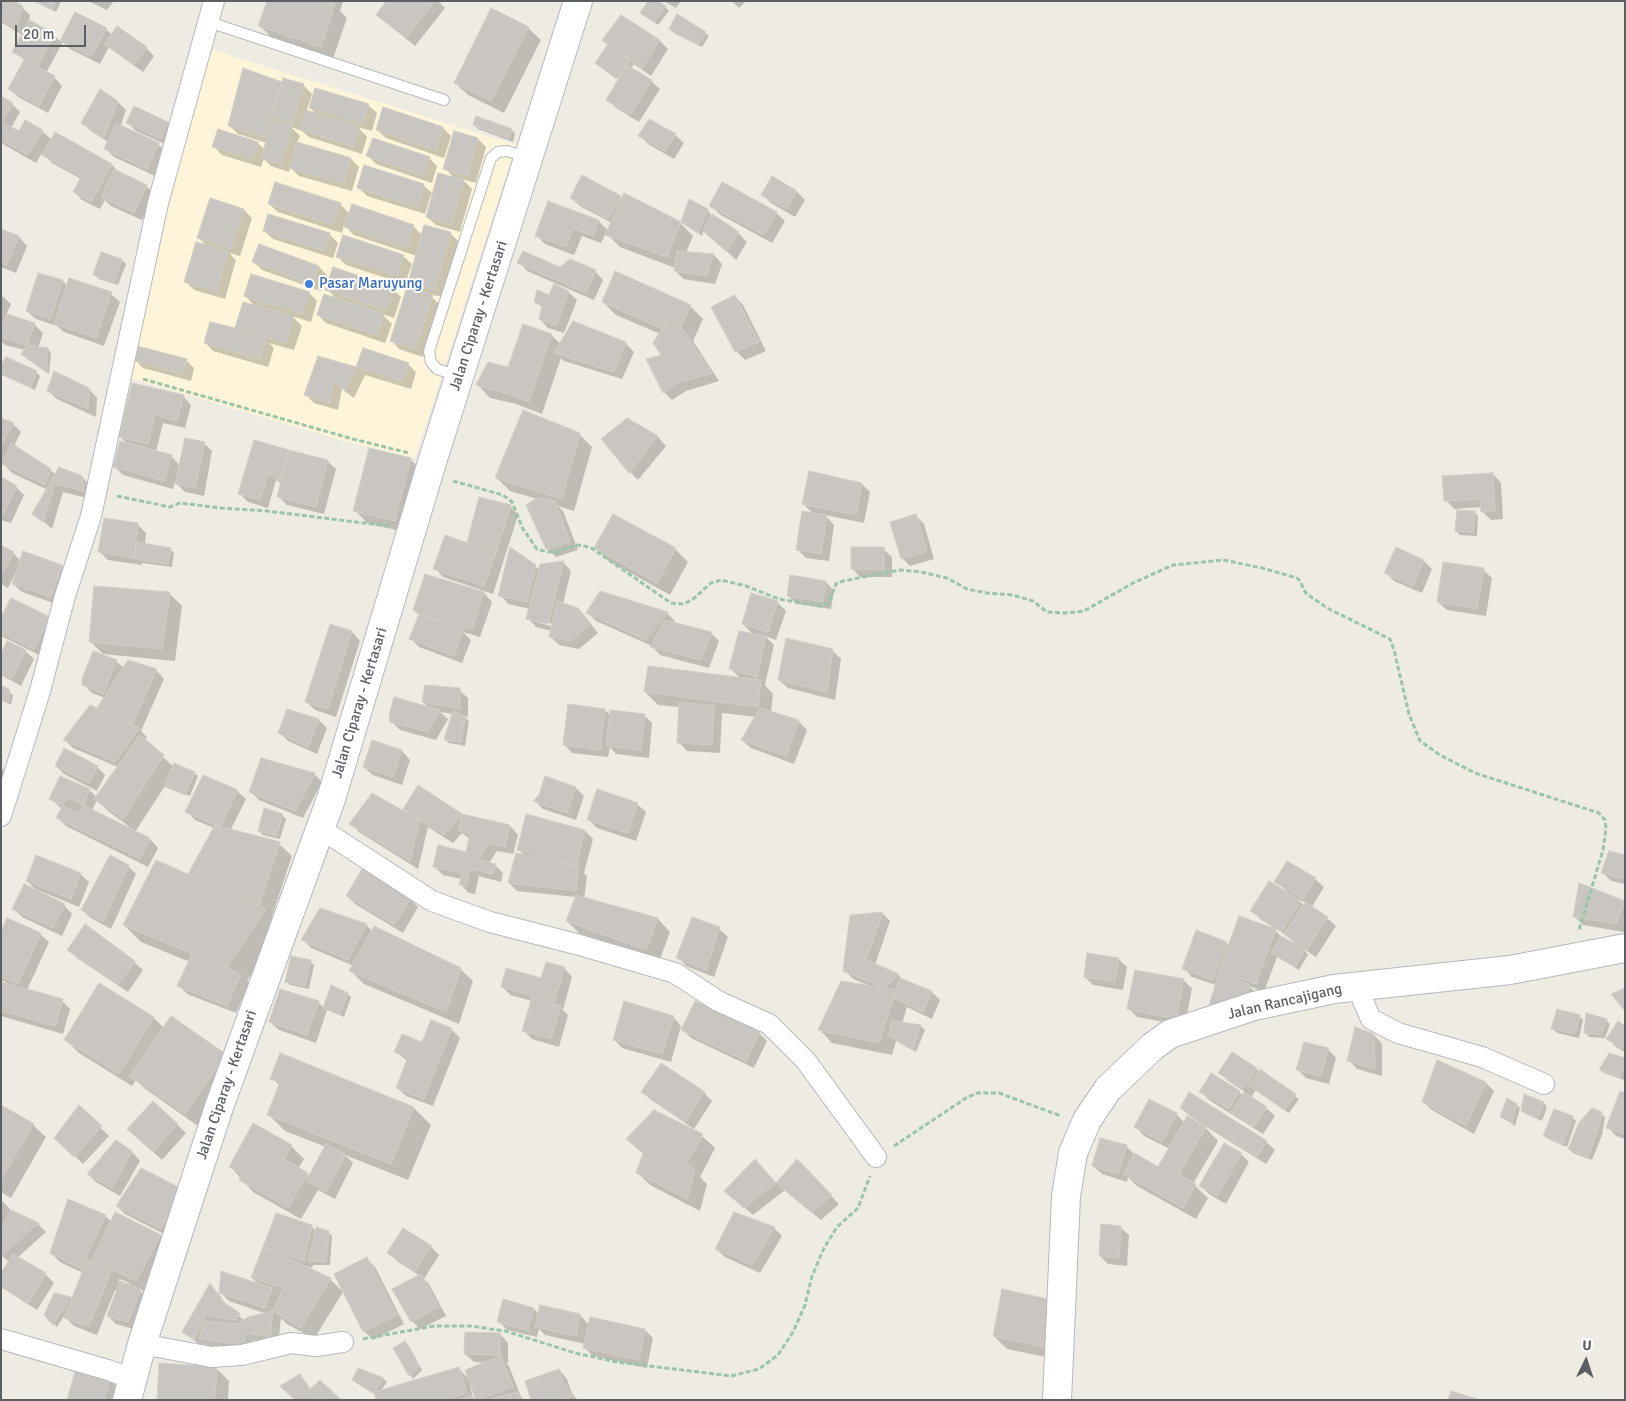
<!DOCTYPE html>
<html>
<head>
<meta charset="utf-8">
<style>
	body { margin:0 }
	#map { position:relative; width:1626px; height:1401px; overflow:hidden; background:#eeebe3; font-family:Signika,sans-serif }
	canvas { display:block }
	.frame { position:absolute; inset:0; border:2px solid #5b5f64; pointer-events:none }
	.north { position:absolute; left:1561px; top:1336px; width:50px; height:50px; -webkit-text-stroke:4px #fff; paint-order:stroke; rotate:4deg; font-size:14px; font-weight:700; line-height:20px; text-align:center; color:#5b5f64 }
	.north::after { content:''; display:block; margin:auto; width:18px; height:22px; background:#5b5f64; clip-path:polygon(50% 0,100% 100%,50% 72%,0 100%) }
	.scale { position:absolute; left:15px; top:25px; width:71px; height:22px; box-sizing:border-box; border:2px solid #5b5f64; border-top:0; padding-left:6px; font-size:15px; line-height:18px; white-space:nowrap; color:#5b5f64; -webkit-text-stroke:4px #fff; paint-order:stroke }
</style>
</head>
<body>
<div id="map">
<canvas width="1626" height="1401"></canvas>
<div class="frame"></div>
<div class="north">U</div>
<div class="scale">20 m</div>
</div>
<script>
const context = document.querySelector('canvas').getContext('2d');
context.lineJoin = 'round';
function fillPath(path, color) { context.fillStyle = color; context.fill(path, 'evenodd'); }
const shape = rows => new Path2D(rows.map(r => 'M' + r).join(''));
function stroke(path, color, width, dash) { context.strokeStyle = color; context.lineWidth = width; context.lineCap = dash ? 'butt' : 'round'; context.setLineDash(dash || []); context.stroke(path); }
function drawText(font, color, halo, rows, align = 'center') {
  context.font = font + ' Signika,sans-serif'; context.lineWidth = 4; context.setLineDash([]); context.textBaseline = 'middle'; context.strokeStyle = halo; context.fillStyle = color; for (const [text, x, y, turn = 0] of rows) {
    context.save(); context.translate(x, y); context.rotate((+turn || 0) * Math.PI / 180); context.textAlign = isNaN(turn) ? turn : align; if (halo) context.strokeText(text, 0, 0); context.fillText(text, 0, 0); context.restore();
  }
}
fillPath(shape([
	[210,49,516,145,415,458,351,443,123,376,170,193]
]), '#fdf4d9');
fillPath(shape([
	[1,1,22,7,30,15,29,21,54,35,61,42,75,13,106,29,112,35,146,48,154,56,143,72,109,47,100,64,70,49,63,42,46,73,54,77,62,86,48,113,18,97,10,89,25,61,14,51,22,35,1,22],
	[33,1,61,1,56,12],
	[88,1,114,1,107,10],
	[268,1,343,1,340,11,347,18,333,59,272,38,260,26],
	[388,1,438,1,445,8,415,46,377,15],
	[664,1,681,1,676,8],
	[732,1,746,1,739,8],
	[665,7,669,11,658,25,646,16],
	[621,16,660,41,668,49,651,76,634,64,631,68,651,81,660,89,639,122,616,108,607,100,619,80,596,63,608,46,603,40],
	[528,28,541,40,504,113,468,95,455,83],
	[670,29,705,33,709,36,702,47,674,33],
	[282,83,303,85,312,94,306,112,318,115,310,108,368,105,377,113,372,131,358,127,367,137,362,154,309,137,302,131,291,127,300,136,297,143,351,159,359,167,352,191,299,176,290,167,289,172,271,166,264,159,261,167,222,155,214,147,258,143,265,150,267,143,238,134,229,125],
	[1,97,12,104,20,112,11,128,19,133,42,131,52,140,56,133,112,165,120,173,146,186,155,194,142,220,111,206,105,200,100,209,82,200,74,191,81,179,52,163,42,153,36,163,1,143],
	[118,102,126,110,120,127,158,144,167,153,155,176,114,157,105,148,108,142,91,131,83,123],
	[135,108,168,123,176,132,169,146,136,131,128,123],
	[477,118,512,130,515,134,513,142,478,129,474,125],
	[443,128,451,136,444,158,386,138,377,130],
	[455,132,478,139,486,147,476,183,462,179,472,189,460,232,436,225,427,217,455,179,445,168],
	[675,135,684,143,674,159,648,144,640,136],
	[368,156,429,158,437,166,432,183,376,164],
	[772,178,797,192,805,200,795,217,771,203,762,194],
	[423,185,433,194,431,194,425,214,367,196,359,188],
	[620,197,623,200,680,223,693,236,686,253,714,255,722,264,715,284,683,279,675,270,675,268,620,247,606,233,601,243,582,236,574,255,545,244,536,235,549,203,599,221,608,231,612,223,580,206,571,198],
	[690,201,708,210,711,216,738,233,747,242,736,260,704,230,702,236,682,222],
	[269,204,340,204,350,214,413,226,422,235,450,233,458,241,443,297,429,294,440,305,423,357,399,349,391,340,420,293,410,282,417,256,354,235,344,225,342,233,278,212],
	[711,205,776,213,785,221,772,243,719,214],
	[244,210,252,218,240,256,229,253,236,260,225,299,194,290,186,282,207,246,198,237],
	[1,230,19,237,27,246,16,273,1,267],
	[264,231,329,234,338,243,333,258,273,239],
	[102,253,122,260,126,264,118,285,99,279,95,275],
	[337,256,403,256,412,264,405,284,346,265],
	[254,262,319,267,327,275,321,291,262,270],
	[519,262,595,271,603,280,594,300,527,271],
	[63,281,68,287,111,294,120,302,104,346,64,332,57,326,36,319,27,311],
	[327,289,393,289,401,297,394,318,382,314,392,324,385,343,326,323,318,315,337,300],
	[568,292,577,300,564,333,548,328,540,319,543,308,536,301],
	[309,293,317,301,311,322,292,316,302,326,294,350,269,343,274,348,268,367,213,351,205,342,236,329,244,303,256,307,245,296],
	[1,295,11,304,6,315,35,325,43,333,38,348,48,349,51,353,49,374,26,358,25,350,5,345,1,341],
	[735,296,743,305,766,351,745,360,736,351],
	[603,302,690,306,703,319,693,341,719,381,686,391,672,400,664,392,660,334,616,315],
	[551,335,561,344,625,343,634,352,622,379,564,361,561,358,542,414,516,404,490,398,478,385,509,369],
	[363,350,408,364,416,372,411,389,365,375,354,398,342,389,338,410,314,403,306,395,319,357,357,368],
	[135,360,186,360,194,368,191,381,143,368],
	[1,367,36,372,40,376,35,390,2,375],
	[89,389,97,398,96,417,57,399,48,391],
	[183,396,191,405,185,428,163,423,156,452,171,456,180,466,204,443,212,451,204,496,185,492,175,482,173,489,123,475,114,466,129,445,120,437],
	[627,419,658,437,666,446,638,480,630,472],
	[1,420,13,424,21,432,14,446,50,470,56,475,82,477,90,485,91,499,63,492,52,529,34,513,48,490,12,473,1,461],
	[579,434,592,447,574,511,558,506,563,511,578,550,556,557,547,548,537,499,510,491,497,478],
	[255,442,327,461,336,469,324,514,287,505,278,496,282,484,276,480,268,508,248,502,240,494],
	[410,459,423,472,408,533,367,523,355,510],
	[1493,474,1501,483,1503,519,1491,520,1482,511,1482,507,1454,509,1446,500],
	[1,478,16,487,24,495,11,523,1,520],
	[862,484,870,492,864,523,825,515,834,525,829,561,806,558,798,550,814,514,803,504],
	[510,506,518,515,493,594,443,577,435,568,468,545],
	[1474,512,1478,516,1477,536,1460,535,1456,531],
	[916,516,924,524,934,559,910,566,902,558],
	[138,525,146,533,145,545,170,549,174,553,172,567,142,563,142,565,108,560,100,552],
	[1,547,13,553,21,561,24,553,62,566,70,575,59,605,22,592,13,584,17,574,15,574,8,588,1,584],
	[596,548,675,549,688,562,670,595,609,561],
	[883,549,892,557,892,577,860,577,852,568],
	[1424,561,1432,569,1422,593,1394,581,1386,573],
	[563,562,571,571,563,604,586,618,598,633,579,649,559,645,550,636,552,631,536,627,528,618,530,609,508,604,500,595,535,566,539,570],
	[536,620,554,624,554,627,536,622],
	[1483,570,1492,578,1486,616,1447,610,1438,602],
	[426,575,484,593,492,602,480,637,463,632,471,640,462,663,419,647,411,639,420,615,415,610],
	[826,582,834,591,831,609,797,604,788,596],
	[169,593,182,606,175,661,103,654,90,641],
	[777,602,786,611,776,640,765,636,774,645,765,685,773,694,771,713,798,721,807,730,794,764,751,748,742,740,756,717,722,713,720,753,687,751,679,742,680,707,658,705,645,692,741,679,731,669,754,635,743,624],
	[588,613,667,613,675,621,673,623,711,633,719,641,709,668,660,655,652,646,596,621],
	[49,618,43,657,5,638,1,635,1,620],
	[352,632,360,641,336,717,315,710,307,702],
	[21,647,34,659,21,686,1,675,1,656],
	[832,650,841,659,835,700,788,688,779,680],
	[116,661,124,668,156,670,164,679,141,731,147,737,145,741,174,767,194,773,198,776,190,796,169,787,169,789,165,786,135,832,150,839,158,848,148,867,66,826,58,818,62,809,51,799,89,790,97,797,118,767,73,748,65,740,98,710,105,698,92,693,83,684],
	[97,800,108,811,135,831,135,832,92,811],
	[1,686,13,695,11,705,1,700],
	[459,690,468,698,468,717,464,716,469,721,465,746,449,743,445,740,453,714,440,712,448,719,436,740,400,730,391,721,429,708,423,702],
	[605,710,611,716,644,715,652,723,649,758,616,754,610,747,608,757,572,753,564,744],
	[319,720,327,728,317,754,288,741,280,733],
	[373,742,402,751,410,760,402,785,373,775,364,767],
	[56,766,97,767,105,775,97,791,64,774],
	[1,768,6,772,1,783],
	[314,774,322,782,303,818,259,800,251,792],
	[419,787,461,815,510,826,518,835,513,854,497,851,489,863,495,865,503,873,501,882,479,876,475,894,469,893,460,884,462,879,443,875,434,866,467,853,470,839,462,833,453,843,428,827,418,869,359,832,351,823,410,815,404,809],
	[576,788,584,796,576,820,543,809,535,801],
	[237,791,246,799,230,831,279,844,292,856,272,916,283,927,247,981,249,983,236,1013,187,994,179,985,190,962,141,942,124,925,188,876,214,828,195,820,187,811],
	[637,804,646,812,636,841,597,828,589,820],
	[282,815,286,819,280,839,263,835,259,831],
	[527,816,585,831,593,839,584,873,587,876,584,899,658,919,670,932,659,962,580,934,567,921,576,897,517,891,509,883,525,856,518,849],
	[1625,856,1625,884,1611,881,1603,873],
	[128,866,136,874,111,929,91,918,82,910],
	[80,874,89,882,79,907,35,889,27,881],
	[1315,879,1324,887,1311,908,1327,918,1336,926,1316,957,1304,949,1308,955,1299,970,1277,957,1264,992,1249,986,1257,994,1251,1013,1216,985,1192,977,1184,968,1226,943,1229,946,1275,930,1283,939,1296,945,1286,935,1260,919,1252,911,1287,892,1276,881],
	[1297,898,1306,903,1304,906],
	[1580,885,1625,903,1624,932,1583,925,1575,917],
	[347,896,410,899,418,907,403,933,355,904],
	[64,905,72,914,62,936,22,917,14,909],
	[882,913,890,921,875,965,898,975,904,981,932,992,940,1000,932,1019,907,1007,902,1024,921,1026,925,1030,916,1052,896,1041,892,1055,832,1043,820,1030,870,986,853,979,845,970],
	[366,925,373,932,460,969,473,981,459,1024,364,984,351,971,354,966,311,948,303,940],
	[719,929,728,937,714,977,686,966,678,957],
	[1,934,40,934,49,942,27,990,62,1001,70,1009,63,1034,1,1016,1,983,5,984,6,982,1,980],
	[69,950,134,962,143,970,128,992,77,958],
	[1118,959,1127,967,1123,990,1093,985,1085,977],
	[310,961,314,965,309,989,290,985,286,981],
	[564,968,572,977,563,1010,568,1015,559,1047,532,1039,523,1030,532,1001,510,995,502,986,542,980],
	[1183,980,1192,988,1185,1026,1137,1017,1129,1009],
	[100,985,154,1018,164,1028,238,1068,198,1126,144,1088,136,1080,132,1086,79,1053,66,1040],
	[348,994,351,997,344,1017,327,1010,316,1043,279,1030,270,1022,318,1002,324,1008],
	[1579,1016,1583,1020,1579,1038,1557,1033,1553,1029],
	[673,1017,681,1026,671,1062,622,1048,614,1039],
	[1606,1020,1610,1024,1605,1038,1589,1037,1586,1033],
	[431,1022,451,1029,460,1038,433,1106,406,1096,397,1087,408,1061,396,1052,423,1044],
	[1625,1027,1625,1052,1616,1047,1608,1038],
	[683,1030,759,1033,767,1041,754,1068,691,1038],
	[1374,1035,1382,1044,1382,1076,1357,1069,1349,1060],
	[1328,1049,1336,1058,1329,1084,1306,1078,1298,1070],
	[1625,1059,1624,1080,1604,1073,1600,1069],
	[1438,1062,1486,1083,1494,1091,1474,1134,1432,1110,1423,1102],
	[1256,1069,1299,1099,1289,1113,1256,1090,1251,1098,1266,1108,1275,1116,1263,1134,1209,1100,1201,1091,1239,1092,1243,1095,1245,1092,1228,1081,1220,1073],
	[272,1078,414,1108,431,1125,408,1180,345,1155,353,1163,335,1199,318,1190,301,1219,253,1192,230,1166,291,1146,304,1159,298,1169,310,1177,326,1147,285,1131,268,1114,280,1086],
	[642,1092,704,1093,712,1101,694,1129,651,1100],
	[1625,1094,1625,1139,1616,1136,1608,1127],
	[153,1102,186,1133,162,1160,137,1137],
	[1544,1103,1547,1107,1542,1121,1526,1114,1522,1111],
	[1516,1105,1520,1108,1515,1126,1502,1117],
	[79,1107,109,1136,83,1164,56,1138],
	[1181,1108,1266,1142,1275,1150,1266,1164,1202,1124,1218,1141,1193,1184,1208,1198,1196,1219,1137,1186,1128,1177,1127,1182,1102,1174,1093,1166,1126,1146,1135,1155,1159,1168,1170,1149,1144,1136,1136,1127,1176,1114,1185,1123,1201,1126,1202,1124,1190,1116],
	[1,1111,33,1125,46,1137,11,1198,1,1192],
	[654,1112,702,1136,715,1148,700,1177,707,1184,700,1211,650,1185,637,1172,644,1155,628,1139],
	[1601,1113,1605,1117,1602,1135,1592,1160,1573,1153,1569,1149],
	[1572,1117,1576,1121,1567,1147,1548,1139,1544,1136],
	[116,1141,132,1152,140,1161,120,1196,96,1182,88,1174],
	[1241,1154,1249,1162,1226,1204,1209,1194,1201,1186],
	[755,1161,777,1184,797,1161,839,1204,821,1220,785,1190,753,1215,726,1191],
	[189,1199,170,1237,125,1214,117,1206],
	[1,1200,10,1209,9,1210,38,1224,46,1232,17,1258,45,1274,54,1283,37,1310,1,1287,1,1275,9,1262,1,1255],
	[69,1201,105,1216,112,1222,116,1214,161,1236,173,1249,149,1293,138,1289,148,1299,137,1330,116,1324,108,1316,117,1291,115,1290,97,1335,74,1326,64,1316,57,1327,45,1315,54,1294,71,1298,73,1300,83,1273,60,1262,51,1253],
	[120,1279,129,1283,128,1285,118,1281],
	[276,1214,311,1226,316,1231,328,1232,332,1236,330,1265,313,1265,312,1268,306,1266,306,1268,330,1279,343,1292,314,1339,287,1324,281,1318,278,1345,252,1340,253,1353,208,1347,205,1343,203,1348,184,1331,210,1285,218,1293,227,1306,245,1321,267,1314,229,1301,220,1292,261,1286,252,1278],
	[1120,1227,1129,1235,1127,1266,1108,1264,1100,1256],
	[774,1228,782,1236,760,1273,725,1257,716,1249],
	[431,1247,439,1255,424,1279,429,1284,446,1316,420,1329,412,1321,420,1276,397,1261,388,1253],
	[367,1259,375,1267,404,1324,373,1340,364,1331],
	[1003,1291,1060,1360,1007,1349,994,1336],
	[541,1307,580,1315,589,1325,591,1318,645,1330,653,1338,647,1368,593,1356,584,1347,585,1344,545,1335,539,1329,537,1337,507,1330,499,1321,534,1309,539,1315],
	[500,1334,508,1343,508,1363,506,1363,509,1366,521,1397,524,1400,477,1400,472,1385,470,1386,473,1397,476,1400,377,1400,376,1395,358,1384,383,1379,387,1382,380,1392,459,1369,470,1380,488,1363,474,1362,465,1354],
	[405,1342,409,1346,422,1370,413,1379,395,1348],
	[216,1368,229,1381,228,1400,158,1400],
	[559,1370,567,1379,571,1391,577,1400,532,1400],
	[110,1379,118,1388,115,1400,68,1400]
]), '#0003');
const building = shape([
	[1,1,14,1,23,6,16,29,1,20,1,1],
	[35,1,56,1,52,10,35,1],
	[267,1,327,1,335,4,321,47,258,26,267,1],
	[386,1,435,1,406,38,376,15,386,1],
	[648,1,658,1,666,6,654,22,640,13,648,1],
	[491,8,529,27,491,101,454,83,491,8],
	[75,12,107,28,91,57,60,41,75,12],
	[677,14,706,32,698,44,669,29,677,14],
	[621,15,660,40,642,68,602,40,621,15],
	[29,20,55,34,38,66,12,52,29,20],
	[117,26,147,47,134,65,104,44,117,26],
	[608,44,630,60,617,79,595,63,608,44],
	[24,60,55,76,39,106,8,89,24,60],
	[627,65,652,80,630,115,606,100,627,65],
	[243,68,282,82,265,137,228,126,243,68],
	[283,78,304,84,293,123,272,117,283,78],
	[315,88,369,104,363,124,309,108,315,88],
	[100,89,118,101,104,138,81,123,100,89],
	[1,96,13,103,2,122,19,131,25,120,43,130,28,155,1,140,1,96],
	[134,106,168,122,161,139,126,123,134,106],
	[383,107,443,127,436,150,376,130,383,107],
	[306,110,360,127,353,147,300,129,306,110],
	[476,116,512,129,509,138,473,125,476,116],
	[649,119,676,134,665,151,638,136,649,119],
	[272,121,292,126,281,164,261,158,272,121],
	[116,123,159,143,147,169,104,149,116,123],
	[218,129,258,142,253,159,212,147,218,129],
	[454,131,478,138,468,176,443,169,454,131],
	[55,132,112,164,91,202,73,192,81,177,42,155,55,132],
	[373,138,430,157,423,176,366,156,373,138],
	[297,142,351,158,344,184,289,168,297,142],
	[364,165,424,184,417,207,357,188,364,165],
	[114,169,147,185,134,213,101,197,114,169],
	[438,173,464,180,451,225,426,217,438,173],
	[582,175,621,196,608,219,570,198,582,175],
	[772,176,797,191,787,209,761,195,772,176],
	[275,182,341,203,333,225,268,204,275,182],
	[722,182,777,212,764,235,709,206,722,182],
	[624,193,681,222,667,257,605,235,624,193],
	[210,198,244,209,231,249,197,238,210,198],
	[689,199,708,209,698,233,681,222,689,199],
	[548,201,599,220,593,236,573,228,566,247,535,236,548,201],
	[352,204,414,225,406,248,344,227,352,204],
	[268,214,330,233,324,251,263,231,268,214],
	[712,214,739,232,727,252,703,231,712,214],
	[424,225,451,232,435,290,408,283,424,225],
	[1,229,19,236,7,265,1,263,1,229],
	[343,235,404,255,397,276,336,257,343,235],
	[196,242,228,251,217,291,184,282,196,242],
	[259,244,319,266,312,284,252,262,259,244],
	[523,251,560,267,570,259,596,270,586,293,517,263,523,251],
	[677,251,714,254,707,276,674,271,677,251],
	[101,252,122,259,114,282,93,275,101,252],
	[333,267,394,288,386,310,325,290,333,267],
	[615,271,691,305,680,329,666,322,663,329,602,302,615,271],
	[38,273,63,280,51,319,26,311,38,273],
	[251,274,310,292,302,314,244,296,251,274],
	[69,278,112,292,96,338,54,324,69,278],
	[554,284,569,291,556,326,539,319,542,306,534,302,537,290,549,295,554,284],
	[407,287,433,295,415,349,390,341,407,287],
	[324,294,384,314,377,335,317,315,324,294],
	[735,295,759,342,735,352,711,307,735,295],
	[243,302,294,316,286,343,235,328,243,302],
	[7,314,35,323,27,345,1,338,1,326,7,314],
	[573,321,626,342,614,372,554,353,573,321],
	[210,322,235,328,266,338,260,359,204,343,210,322],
	[666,322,684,331,712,373,677,383,663,393,646,359,661,355,653,343,666,322],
	[523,324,552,334,529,402,502,392,476,385,488,362,508,367,523,324],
	[27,345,48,348,46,372,21,354,27,345],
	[137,346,187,359,182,374,133,360,137,346],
	[363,348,409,363,403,381,356,367,363,348],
	[318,356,356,367,345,390,333,382,330,403,304,395,318,356],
	[6,357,37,371,31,387,1,374,1,365,6,357],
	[54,371,89,388,88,409,47,391,54,371],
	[132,383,184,395,177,421,155,415,148,444,119,437,132,383],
	[523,410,580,433,562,499,495,478,523,410],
	[1,418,14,423,1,446,1,418],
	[627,418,658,436,629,473,601,439,627,418],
	[185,438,205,442,195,488,175,484,185,438],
	[254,440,289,450,280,482,268,473,260,500,238,494,254,440],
	[120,441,172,455,165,481,113,467,120,441],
	[11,443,51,469,45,485,2,464,11,443],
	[369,448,411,458,395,521,353,511,369,448],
	[289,450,328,460,316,507,277,497,289,450],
	[59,467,82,476,84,491,55,484,43,522,32,514,59,467],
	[809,471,862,483,856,515,802,504,809,471],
	[1493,473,1495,511,1481,512,1480,499,1444,501,1442,476,1493,473],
	[1,477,17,486,3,515,1,515,1,477],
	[479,497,511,505,496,553,467,543,479,497],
	[538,497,555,501,570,542,546,549,526,505,538,497],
	[1457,510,1475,511,1473,532,1455,531,1457,510],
	[802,511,827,515,821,554,796,550,802,511],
	[613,514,676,548,657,583,594,548,613,514],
	[916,514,927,551,901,559,890,522,916,514],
	[104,518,138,523,134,558,98,552,104,518],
	[445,535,496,553,484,586,433,569,445,535],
	[137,542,171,548,168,564,134,559,137,542],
	[1,545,14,552,1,576,1,545],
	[510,547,536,565,527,602,498,596,510,547],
	[851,547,884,547,884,570,851,569,851,547],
	[1396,547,1424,560,1413,586,1384,573,1396,547],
	[23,551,62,565,51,597,12,584,23,551],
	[564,561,548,624,526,619,540,564,564,561],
	[1443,562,1484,568,1477,609,1437,602,1443,562],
	[425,574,484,592,472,630,419,614,413,610,425,574],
	[790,575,826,581,823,602,787,596,790,575],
	[94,586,170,592,162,649,89,642,94,586],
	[600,591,668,612,646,640,586,613,600,591],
	[751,593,778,601,768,632,742,624,751,593],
	[11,598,50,617,34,649,1,633,1,617,11,598],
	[557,601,578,608,591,624,570,641,549,637,557,601],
	[419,614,463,630,454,656,409,639,419,614],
	[665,620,712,632,701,660,650,647,665,620],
	[330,624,352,631,328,709,305,702,330,624],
	[739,631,766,636,757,677,729,669,739,631],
	[786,638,833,649,827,692,778,680,786,638],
	[7,641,26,650,12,679,1,673,1,654,7,641],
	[93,651,117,660,103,694,82,685,82,679,93,651],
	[128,660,157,669,132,725,97,708,128,660],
	[648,666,761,680,758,707,644,692,648,666],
	[1,685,10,690,8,703,1,699,1,685],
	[425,685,460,688,460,709,422,702,425,685],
	[394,697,440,710,428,732,390,722,389,715,394,697],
	[679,703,714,705,712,745,677,743,679,703],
	[568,704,605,709,600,750,563,745,568,704],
	[90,705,140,728,115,762,63,740,90,705],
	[760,708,799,720,786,756,741,740,760,708],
	[287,709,319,719,308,747,278,733,287,709],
	[610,710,645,714,641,750,606,746,610,710],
	[453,711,465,716,461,742,444,740,453,711],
	[140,735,164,755,123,819,94,799,140,735],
	[372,740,402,750,393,777,363,767,372,740],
	[64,748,98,766,89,783,55,766,64,748],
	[261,758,315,773,295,811,249,792,261,758],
	[174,763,195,772,185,795,164,786,174,763],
	[203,775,238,790,220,827,185,812,203,775],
	[60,776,90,789,79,813,49,799,60,776],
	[545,776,576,787,567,813,533,801,539,795,545,776],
	[418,785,462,814,444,835,403,809,418,785],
	[597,789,638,803,628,833,587,820,597,789],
	[372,793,420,820,410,861,349,824,372,793],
	[67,797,150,838,140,859,56,818,67,797],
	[264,808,283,814,276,836,258,831,264,808],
	[462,814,510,825,505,847,488,843,479,860,496,864,493,874,470,869,466,886,459,885,462,873,433,867,438,845,466,852,470,834,458,831,462,814],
	[526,814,585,830,576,866,517,850,526,814],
	[215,825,280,842,259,906,188,874,215,825],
	[1609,851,1625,855,1625,879,1601,873,1609,851],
	[516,853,579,867,576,891,508,883,516,853],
	[36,855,81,873,71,899,26,881,36,855],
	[110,855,129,865,103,922,81,910,110,855],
	[156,860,266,909,227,968,123,925,156,860],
	[1287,861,1316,878,1303,899,1274,882,1287,861],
	[362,869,411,898,394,925,346,896,362,869],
	[1269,881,1301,901,1282,931,1250,911,1269,881],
	[1579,883,1625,901,1616,924,1573,917,1579,883],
	[24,884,65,904,53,928,12,909,24,884],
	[576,895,658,918,646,950,566,921,576,895],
	[1305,902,1328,917,1307,950,1284,934,1305,902],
	[320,908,367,924,348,960,301,940,320,908],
	[883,912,866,960,899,974,885,988,843,971,850,915,883,912],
	[1239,916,1276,929,1256,984,1219,971,1239,916],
	[692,917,720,927,706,970,676,958,692,917],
	[7,918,41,933,18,984,1,977,1,931,7,918],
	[85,924,135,961,119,984,67,950,85,924],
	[374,926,461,968,446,1012,349,971,374,926],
	[1196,930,1227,942,1213,980,1182,969,1196,930],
	[1281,936,1305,950,1295,967,1271,953,1281,936],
	[1087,953,1119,958,1115,982,1084,977,1087,953],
	[192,954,241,974,227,1006,177,986,192,954],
	[291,956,311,960,305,986,285,982,291,956],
	[546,962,565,967,554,1002,501,987,506,968,541,978,546,962],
	[1135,970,1184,979,1176,1019,1127,1009,1135,970],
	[1219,973,1250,985,1243,1004,1205,1018,1219,973],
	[900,978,932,991,923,1012,894,998,900,978],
	[841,981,896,990,879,1043,818,1030,841,981],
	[1,982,63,999,55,1026,1,1011,1,982],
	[99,983,154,1017,119,1074,64,1040,99,983],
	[331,985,348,993,340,1015,323,1008,331,985],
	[1625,988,1625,1011,1611,994,1625,988],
	[280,989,319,1001,307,1035,269,1022,280,989],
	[532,997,561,1006,551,1039,522,1031,532,997],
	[624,1001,674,1016,662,1054,613,1040,624,1001],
	[695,1001,760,1032,746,1061,681,1030,695,1001],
	[1557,1009,1580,1015,1575,1034,1551,1029,1557,1009],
	[1586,1013,1607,1019,1601,1035,1584,1033,1586,1013],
	[171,1016,226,1054,185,1114,129,1076,171,1016],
	[431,1020,452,1028,424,1099,396,1088,408,1057,394,1052,402,1034,422,1042,431,1020],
	[892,1021,921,1025,913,1049,889,1036,892,1021],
	[1618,1021,1625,1026,1625,1049,1606,1039,1618,1021],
	[1355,1027,1374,1034,1375,1069,1347,1061,1355,1027],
	[1304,1042,1329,1048,1321,1076,1296,1070,1304,1042],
	[1232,1052,1257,1068,1243,1089,1218,1073,1232,1052],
	[280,1053,414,1107,391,1164,267,1115,280,1082,270,1079,280,1053],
	[1609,1053,1625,1058,1625,1063,1620,1077,1599,1070,1609,1053],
	[1437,1060,1486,1082,1466,1126,1422,1102,1437,1060],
	[661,1063,705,1092,685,1122,641,1092,661,1063],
	[1260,1069,1278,1082,1267,1098,1248,1085,1260,1069],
	[1211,1073,1240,1091,1229,1109,1199,1092,1211,1073],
	[1278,1082,1296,1094,1284,1110,1267,1098,1278,1082],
	[1620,1091,1625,1093,1625,1134,1606,1128,1620,1091],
	[1189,1092,1267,1141,1257,1157,1180,1108,1189,1092],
	[1244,1092,1267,1107,1254,1127,1231,1112,1244,1092],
	[1524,1094,1544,1102,1538,1118,1521,1111,1524,1094],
	[1507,1098,1517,1104,1512,1123,1500,1117,1507,1098],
	[1149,1099,1177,1113,1162,1142,1134,1127,1149,1099],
	[153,1101,178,1124,153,1152,127,1129,153,1101],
	[79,1105,102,1126,74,1157,54,1138,79,1105],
	[3,1106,34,1124,1,1179,1,1108,3,1106],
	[1592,1108,1602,1112,1598,1131,1579,1123,1592,1108],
	[1554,1109,1573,1116,1563,1144,1543,1136,1554,1109],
	[654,1110,703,1134,687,1163,695,1170,687,1199,636,1173,643,1153,626,1139,654,1110],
	[1187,1116,1206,1127,1179,1174,1196,1184,1183,1208,1123,1174,1135,1153,1158,1167,1187,1116],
	[253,1123,292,1145,284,1159,308,1173,288,1208,239,1180,242,1174,229,1167,253,1123],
	[1579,1123,1598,1131,1588,1157,1568,1149,1579,1123],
	[1100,1138,1127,1145,1118,1174,1092,1166,1100,1138],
	[116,1140,132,1151,112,1188,87,1174,116,1140],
	[1224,1143,1242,1153,1217,1196,1199,1186,1224,1143],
	[326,1144,346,1154,326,1192,306,1181,326,1144],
	[755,1159,776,1183,744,1208,724,1191,755,1159],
	[797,1159,832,1195,812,1213,776,1183,797,1159],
	[141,1168,182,1189,161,1229,116,1206,141,1168],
	[68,1199,106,1215,81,1269,50,1253,68,1199],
	[11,1210,39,1223,1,1256,1,1229,11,1210],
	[115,1212,161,1235,136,1281,92,1260,115,1212],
	[734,1212,775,1227,752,1265,715,1249,734,1212],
	[276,1213,312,1225,304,1261,263,1247,276,1213],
	[1101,1224,1121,1226,1119,1258,1099,1256,1101,1224],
	[316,1227,329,1231,326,1262,308,1261,316,1227],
	[403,1228,432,1246,415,1271,387,1253,403,1228],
	[263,1247,331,1278,301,1328,273,1311,283,1288,251,1278,263,1247],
	[13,1254,46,1273,29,1303,1,1287,1,1273,13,1254],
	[367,1257,397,1315,363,1332,334,1274,367,1257],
	[87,1260,112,1269,89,1327,64,1318,87,1260],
	[221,1271,272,1288,265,1308,219,1293,221,1271],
	[421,1274,439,1307,411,1322,392,1289,421,1274],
	[120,1281,141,1289,128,1322,107,1316,120,1281],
	[210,1283,223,1302,240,1313,236,1320,206,1315,194,1340,182,1332,210,1283],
	[1002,1289,1057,1301,1048,1348,993,1336,1002,1289],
	[54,1293,71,1297,53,1325,44,1315,54,1293],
	[503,1299,534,1308,528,1330,497,1322,503,1299],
	[540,1305,580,1314,576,1336,535,1327,540,1305],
	[273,1311,270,1337,244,1333,245,1345,199,1339,205,1321,238,1324,248,1317,273,1311],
	[590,1317,645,1329,639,1360,583,1348,590,1317],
	[465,1332,500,1333,500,1355,464,1354,465,1332],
	[405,1341,419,1366,409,1376,393,1348,405,1341],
	[501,1356,513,1387,476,1400,465,1370,501,1356],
	[159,1363,217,1367,215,1400,157,1400,159,1363],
	[459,1367,467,1393,446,1400,376,1400,374,1392,459,1367],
	[76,1368,111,1378,104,1400,67,1400,76,1368],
	[358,1368,384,1378,373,1393,352,1380,358,1368],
	[559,1369,563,1382,573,1396,562,1400,531,1400,525,1381,559,1369],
	[300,1374,310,1389,295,1400,280,1386,300,1374],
	[320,1380,341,1400,295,1400,310,1389,320,1380],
	[1451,1391,1480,1400,1448,1400,1451,1391],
	[518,1392,520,1400,487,1400,518,1392],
	[472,1395,474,1400,458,1400,472,1395]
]);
fillPath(building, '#c9c6c1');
stroke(building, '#d2cdc2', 1);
const lane = shape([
	[209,22,444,100],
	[458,376,437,369,431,362,429,351,491,158,498,152,507,151,527,157]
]);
const street = shape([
	[1,816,40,691,65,596,91,516,158,203,214,1],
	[321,829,432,901,490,922,576,944,675,973,718,1001,769,1024,806,1061,876,1157],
	[1360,986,1363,1001,1371,1019,1398,1033,1482,1057,1544,1084],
	[1,1339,108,1370,133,1379],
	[142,1344,211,1357,242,1355,291,1343,316,1346,343,1342]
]);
const secondary = shape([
	[127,1400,142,1344,219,1107,331,799,433,459,578,1],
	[1057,1400,1066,1196,1073,1153,1087,1120,1108,1089,1152,1047,1170,1034,1254,1006,1334,989,1510,970,1625,948]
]);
stroke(lane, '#b6b9bd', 12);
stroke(street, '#b6b9bd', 22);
stroke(secondary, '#b5b8bd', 30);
stroke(shape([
	[143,379,353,439,409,453],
	[453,481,503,495,512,502,523,529,537,549,547,552,557,552,577,545,590,547,671,603,683,604,692,600,711,583,721,580,746,586,779,599,820,606,829,603,836,584,843,581,900,570,921,572,947,578,967,589,987,593,1013,595,1033,601,1047,612,1066,613,1084,611,1133,583,1173,565,1223,560,1262,568,1297,578,1300,581,1305,592,1311,597,1329,609,1390,639,1394,650,1409,714,1420,741,1440,755,1475,773,1599,813,1605,820,1606,828,1603,850,1579,930],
	[117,496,170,507,180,503,221,508,267,511,388,526],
	[894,1146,966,1098,977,1093,999,1093,1061,1116],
	[363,1339,434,1326,471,1326,505,1331,575,1353,617,1362,731,1376,759,1369,778,1355,793,1332,805,1305,812,1276,824,1248,837,1227,858,1208,870,1176]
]), '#9ac5a6', 3, [5, 2.5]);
stroke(lane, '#fff', 10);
stroke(street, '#fff', 20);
stroke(secondary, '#fff', 28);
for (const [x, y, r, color] of [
	[309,284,5,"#3f7fe0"]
]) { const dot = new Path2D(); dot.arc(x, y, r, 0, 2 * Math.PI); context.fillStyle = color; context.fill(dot); stroke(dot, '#fff', 2); }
drawText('15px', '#366cbe', '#fff', [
	["Pasar Maruyung",319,284]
], 'left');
drawText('15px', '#5b5f64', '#fff', [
	["Jalan Ciparay - Kertasari",479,316,-72],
	["Jalan Ciparay - Kertasari",360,703,-73],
	["Jalan Rancajigang",1285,1002,-13],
	["Jalan Ciparay - Kertasari",227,1085,-71]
]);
</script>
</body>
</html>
